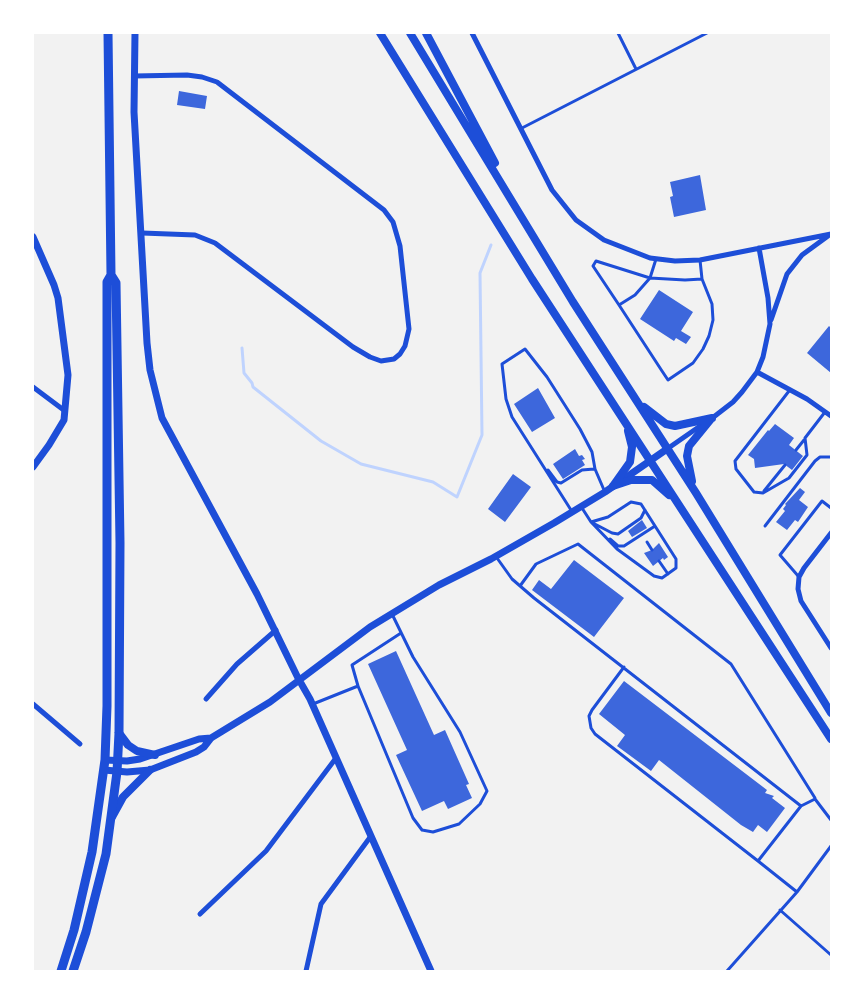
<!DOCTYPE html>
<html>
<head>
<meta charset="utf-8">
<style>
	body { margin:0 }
	#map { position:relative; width:864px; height:1004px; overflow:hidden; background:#f2f2f2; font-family:"Asap Condensed",sans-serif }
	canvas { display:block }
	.frame { position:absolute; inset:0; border:34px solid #fff; pointer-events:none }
</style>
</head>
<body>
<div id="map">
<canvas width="864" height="1004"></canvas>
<div class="frame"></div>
</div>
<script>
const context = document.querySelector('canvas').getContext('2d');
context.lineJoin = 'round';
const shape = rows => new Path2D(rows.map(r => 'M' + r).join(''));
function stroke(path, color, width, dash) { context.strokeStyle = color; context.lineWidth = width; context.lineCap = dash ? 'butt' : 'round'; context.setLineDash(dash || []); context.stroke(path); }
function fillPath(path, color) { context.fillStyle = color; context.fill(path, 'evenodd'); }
stroke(shape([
	[242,348,244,373,252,383,253,387,321,441,361,464,433,482,457,497,482,435,480,273,491,245]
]), '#bfd3fe', 3);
fillPath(shape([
	[179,91,207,96,205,109,177,105],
	[700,175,706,210,674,217,670,197,673,196,670,182],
	[659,290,693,312,681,331,691,337,686,344,676,338,674,341,640,319],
	[829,326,831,328,831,373,807,353],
	[538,388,555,418,532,432,514,404],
	[775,424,794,438,789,445,803,456,792,470,784,464,755,468,754,459,748,455,768,430,769,431],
	[575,449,579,456,582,455,585,459,582,460,585,465,563,479,553,464],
	[513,474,531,487,505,522,488,509],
	[800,488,805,492,799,500,808,507,798,522,795,520,787,530,776,522,785,511,783,509,786,505,785,504],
	[642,520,647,528,632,537,628,531],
	[659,543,668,557,664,560,663,558,653,566,644,553,652,550],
	[574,560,624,598,594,637,532,590,539,580,551,589],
	[396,651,434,735,445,730,469,784,466,785,472,798,448,809,444,801,422,811,396,755,407,750,368,664],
	[624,681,767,790,765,793,774,796,772,798,785,808,767,832,758,825,753,832,741,825,659,760,651,771,617,746,625,735,599,714]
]), '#3d67dc');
stroke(shape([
	[618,33,636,69],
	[522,128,707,33],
	[656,259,650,278,685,280,702,279,700,260],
	[619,305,635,295,650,278,596,261,593,266,619,305,662,371,668,380,693,363,703,349,709,336,713,320,712,304,702,279],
	[789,391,735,461,736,469,754,492,763,493,789,478,807,455,805,438,825,412],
	[796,450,804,440],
	[548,470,557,482,561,483,582,470,594,469],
	[764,491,785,465],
	[631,502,641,504,676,559,676,568,662,578,654,576,617,549,591,522,608,517,631,502],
	[582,508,591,522,612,533,618,534,641,518,645,510],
	[571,510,512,417,506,399,502,364,525,349,547,377,580,429,592,452,595,469,604,490],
	[765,526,815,461,820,457,831,457],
	[610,539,618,546,624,546,655,526],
	[647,542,652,550],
	[497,558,512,579,534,598,801,806,815,799,831,820],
	[659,561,668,574],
	[799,577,780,555,822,501,831,508],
	[520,586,536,564,578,544,731,664,815,798],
	[624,667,592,710,589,716,591,728,595,734,758,861],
	[358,686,352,665,401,633],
	[313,704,358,686,413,818,422,830,433,832,459,824,480,804,487,791,460,732,413,657,392,614],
	[797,892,758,861,801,806],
	[780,910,831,955],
	[727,971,797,892,831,846]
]), '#1d4ed8', 3);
stroke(shape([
	[472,33,552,190,576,220,604,240,650,258,675,261,700,260,831,234],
	[134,76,187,75,202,77,217,82,384,210,393,222,400,246,409,329,405,346,400,354,394,359,381,361,370,357,353,347,215,243,195,235,142,233],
	[771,320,787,274,802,255,828,236],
	[757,372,807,399,831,416],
	[33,387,65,411],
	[711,419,733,402,742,392,757,372,763,357,770,324,768,298,759,248],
	[667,449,703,424],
	[831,533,804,568,799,577,798,589,801,601,831,648],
	[206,699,237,664,276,630],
	[33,704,80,744],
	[200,914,266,851,336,758],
	[306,971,321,904,371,836]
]), '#1d4ed8', 5);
stroke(shape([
	[135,33,134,112,147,343,150,370,162,418,257,594,298,678,310,699,431,971],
	[33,237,54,285,58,298,68,375,64,420,49,445,33,467],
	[105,760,127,761,140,759,199,739,211,738],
	[104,770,127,772,150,770,196,752,204,747,211,738,270,702,370,627,439,585,491,559,554,523,605,492,667,449]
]), '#1d4ed8', 7);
stroke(shape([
	[380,33,532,279,831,739],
	[410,33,573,302,696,493,831,713],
	[426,33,495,163],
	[644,407,666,424,675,426,712,418],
	[692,481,687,456,689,446,711,419],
	[613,486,630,462,632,447,628,431],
	[613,486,631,480,652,480,669,495],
	[119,733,128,745,137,751,155,755],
	[112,817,123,797,150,770]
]), '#1d4ed8', 8);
stroke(shape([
	[61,971,74,930,92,852,105,760,107,706,107,282,111,275],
	[73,971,86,932,106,854,117,772,119,733,120,543,116,283,111,275,108,33]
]), '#1d4ed8', 9);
</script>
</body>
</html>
